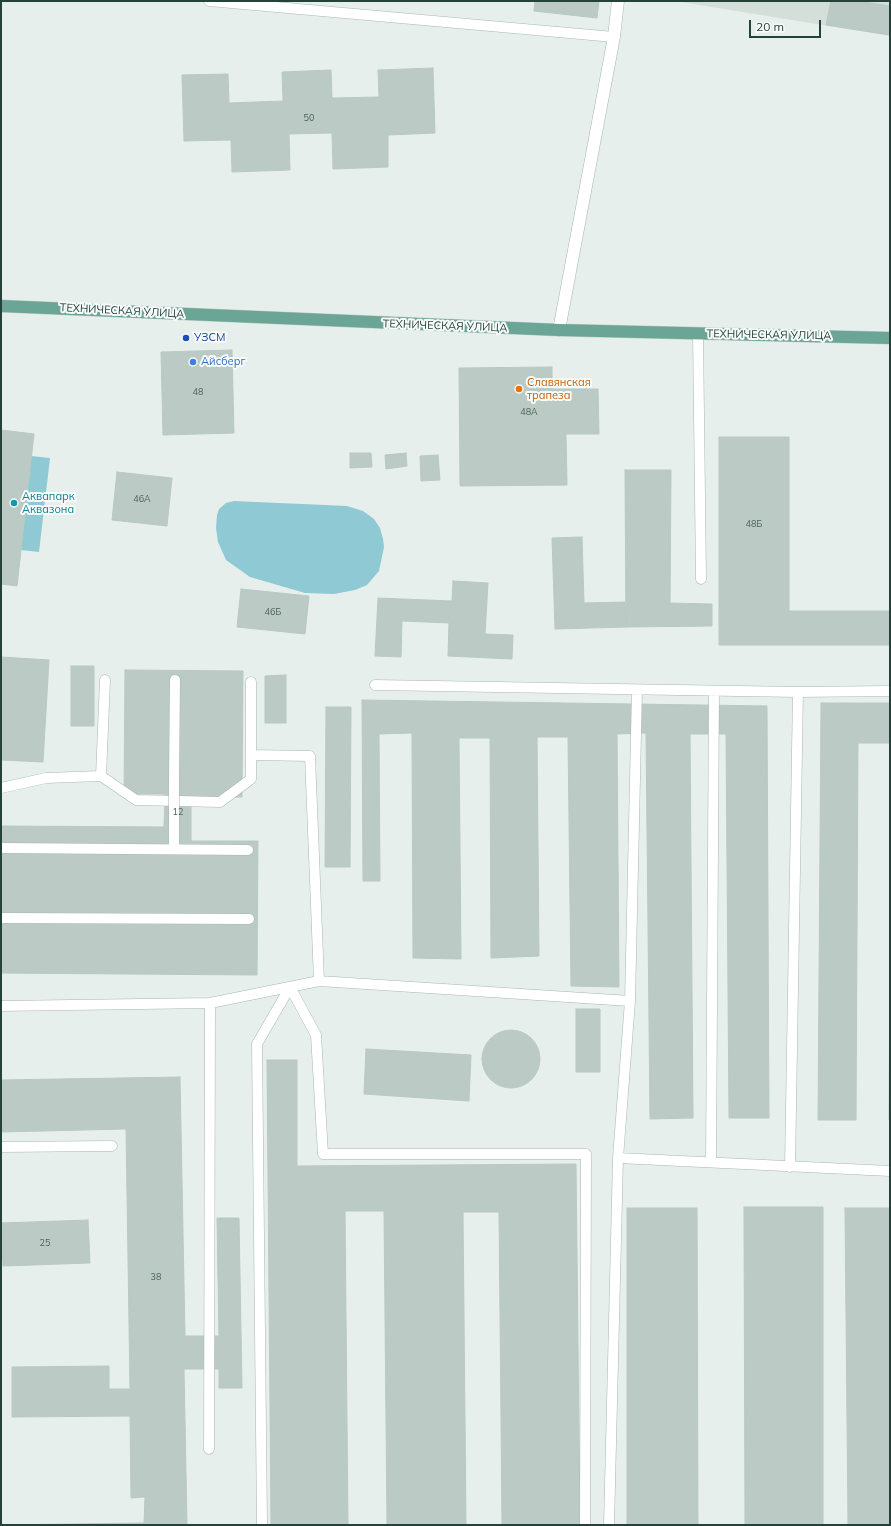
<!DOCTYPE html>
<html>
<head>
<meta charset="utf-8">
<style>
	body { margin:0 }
	#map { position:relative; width:891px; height:1526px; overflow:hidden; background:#e6efeb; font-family:Mulish,sans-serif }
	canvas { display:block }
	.frame { position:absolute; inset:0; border:2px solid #24423a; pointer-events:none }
	.scale { position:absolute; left:749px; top:20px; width:72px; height:18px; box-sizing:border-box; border:2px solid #24423a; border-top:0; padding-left:5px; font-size:12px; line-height:14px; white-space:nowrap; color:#24423a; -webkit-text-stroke:3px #f7fbf9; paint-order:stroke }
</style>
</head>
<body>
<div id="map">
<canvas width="891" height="1526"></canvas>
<div class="frame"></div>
<div class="scale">20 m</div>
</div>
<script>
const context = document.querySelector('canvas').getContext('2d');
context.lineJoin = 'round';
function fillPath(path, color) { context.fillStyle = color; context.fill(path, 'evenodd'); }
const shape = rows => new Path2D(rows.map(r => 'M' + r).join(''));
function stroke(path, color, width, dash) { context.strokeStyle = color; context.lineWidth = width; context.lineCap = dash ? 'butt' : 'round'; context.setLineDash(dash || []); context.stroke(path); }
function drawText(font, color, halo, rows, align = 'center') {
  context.font = font + ' Mulish,sans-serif'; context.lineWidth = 4; context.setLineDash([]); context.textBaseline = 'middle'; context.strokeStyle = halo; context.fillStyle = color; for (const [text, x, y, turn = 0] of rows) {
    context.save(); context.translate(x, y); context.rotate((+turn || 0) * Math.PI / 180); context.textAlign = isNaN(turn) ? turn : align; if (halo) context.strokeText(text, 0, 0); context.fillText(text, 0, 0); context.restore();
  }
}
fillPath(shape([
	[675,1,890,1,890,36]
]), '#d4dfda');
fillPath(shape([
	[31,456,50,458,39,552,21,550],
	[234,501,347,506,363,511,374,519,380,528,383,539,384,547,379,571,367,585,355,590,334,594,305,593,250,577,226,560,218,542,216,528,217,515,219,509,226,503]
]), '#8ec9d4');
const building = shape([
	[535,1,599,1,597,18,534,11,535,1],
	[831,1,857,1,890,6,890,35,826,25,831,1],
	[433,68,435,133,388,135,388,167,333,169,332,133,289,134,290,170,232,172,231,140,184,141,182,75,228,74,229,103,283,101,282,72,331,70,332,98,379,97,378,70,433,68],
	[232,350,234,433,163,435,161,352,232,350],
	[552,367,552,389,598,389,599,434,566,434,567,485,460,486,459,368,552,367],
	[1,430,34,434,17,586,1,584,1,430],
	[719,437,789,437,789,611,890,611,890,645,719,645,719,437],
	[350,453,371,453,372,467,350,468,350,453],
	[406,453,407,466,386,469,385,455,406,453],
	[438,455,440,480,421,481,420,456,438,455],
	[625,470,671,470,670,603,712,604,712,626,626,627,625,470],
	[117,472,172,478,167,526,112,520,117,472],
	[582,537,584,603,625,602,626,627,555,629,552,538,582,537],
	[453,581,488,583,485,634,513,635,512,659,448,656,449,623,402,621,401,657,375,656,378,598,452,601,453,581],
	[241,589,309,596,305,634,237,627,241,589],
	[1,657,49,660,43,762,1,760,1,657],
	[71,666,94,666,94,726,71,726,71,666],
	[125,670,243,671,242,797,191,797,191,841,258,841,257,975,1,973,1,826,164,827,165,794,124,794,125,670],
	[286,675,286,723,265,723,265,676,286,675],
	[362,700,767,706,769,1118,729,1118,726,734,690,734,693,1118,650,1119,646,733,617,734,619,987,571,986,568,737,537,737,539,956,491,958,490,738,459,738,461,959,413,958,412,733,379,734,380,881,363,881,362,700],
	[821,703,890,703,890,743,858,743,856,1120,818,1120,821,703],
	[326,707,351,707,350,867,325,867,326,707],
	[890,962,890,1120,889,1120,890,962],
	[576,1009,600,1009,600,1072,576,1072,576,1009],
	'482 1059a29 29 0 1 1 58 0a29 29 0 1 1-58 0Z',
	[366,1049,471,1055,469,1101,364,1094,366,1049],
	[267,1060,297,1060,297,1166,576,1164,580,1525,502,1525,499,1212,463,1212,466,1525,387,1525,384,1211,345,1211,348,1525,271,1525,267,1060],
	[180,1077,185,1336,219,1336,217,1218,239,1218,242,1388,219,1388,219,1369,184,1369,187,1525,1,1525,144,1523,145,1497,131,1498,130,1416,12,1417,12,1367,109,1366,109,1389,130,1389,126,1129,1,1132,1,1080,180,1077],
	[744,1207,823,1207,823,1525,745,1525,744,1207],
	[627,1208,697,1208,698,1525,627,1525,627,1208],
	[845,1208,890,1208,890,1525,848,1525,845,1208],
	[88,1220,90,1263,3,1266,1,1223,88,1220]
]);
fillPath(building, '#bbcac4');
stroke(building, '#b8c9c2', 1);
const lane = shape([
	[209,1,614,37],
	[698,333,701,579],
	[375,685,798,692,890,691],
	[251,755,310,756,319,981],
	[101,776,136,800,220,802,251,779,251,682],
	[174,781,175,680],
	[1,788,46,778,101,776,105,680],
	[1,848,248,850],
	[174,849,174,821],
	[1,918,249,919],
	[290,987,316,1035,323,1154,586,1154,585,1525],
	[630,1001,637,690],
	[1,1006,210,1003,319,981,630,1001,618,1158,890,1171],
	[1,1147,112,1146],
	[711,1162,714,691],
	[790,1167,798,692],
	[209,1449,210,1003],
	[262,1525,257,1044,290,987],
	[609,1525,618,1158]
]);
const street = shape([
	[559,330,614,37,618,1]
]);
const primary = shape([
	[1,306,559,330,890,338]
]);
stroke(lane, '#a8b8b2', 11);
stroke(street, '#a8b8b2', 13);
stroke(primary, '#c2cac8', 13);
stroke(lane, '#fff', 10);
stroke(street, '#fff', 12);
stroke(primary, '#6aa596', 12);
const laneBridge = shape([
	[174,821,174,781]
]);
stroke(laneBridge, '#a8b8b2', 11, []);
stroke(laneBridge, '#fff', 10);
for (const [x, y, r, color] of [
	[186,338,4,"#1a4fb4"],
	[193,362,4,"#3f7fe0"],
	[519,389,4,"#e8710a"],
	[14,503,4,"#0f9aa8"]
]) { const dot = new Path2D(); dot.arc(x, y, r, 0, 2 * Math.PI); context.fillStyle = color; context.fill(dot); stroke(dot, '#f7fbf9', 1.5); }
drawText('9px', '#4a645c', null, [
	["50",309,118],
	["48",198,392],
	["48А",529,412],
	["46А",142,499],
	["48Б",754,524],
	["46Б",273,612],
	["12",178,812],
	["25",45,1243],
	["38",156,1277]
]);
drawText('11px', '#24423a', '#f7fbf9', [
	["ТЕХНИЧЕСКАЯ УЛИЦА",122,311,3],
	["ТЕХНИЧЕСКАЯ УЛИЦА",445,326,2],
	["ТЕХНИЧЕСКАЯ УЛИЦА",769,335,1]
]);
drawText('11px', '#164399', '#f7fbf9', [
	["УЗСМ",194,338]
], 'left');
drawText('11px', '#366cbe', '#f7fbf9', [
	["Айсберг",201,362]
], 'left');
drawText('11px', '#c56008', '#f7fbf9', [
	["Славянская",527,383],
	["трапеза",527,396]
], 'left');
drawText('11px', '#0d838f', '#f7fbf9', [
	["Аквапарк",22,497],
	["Аквазона",22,510]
], 'left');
</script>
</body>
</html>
